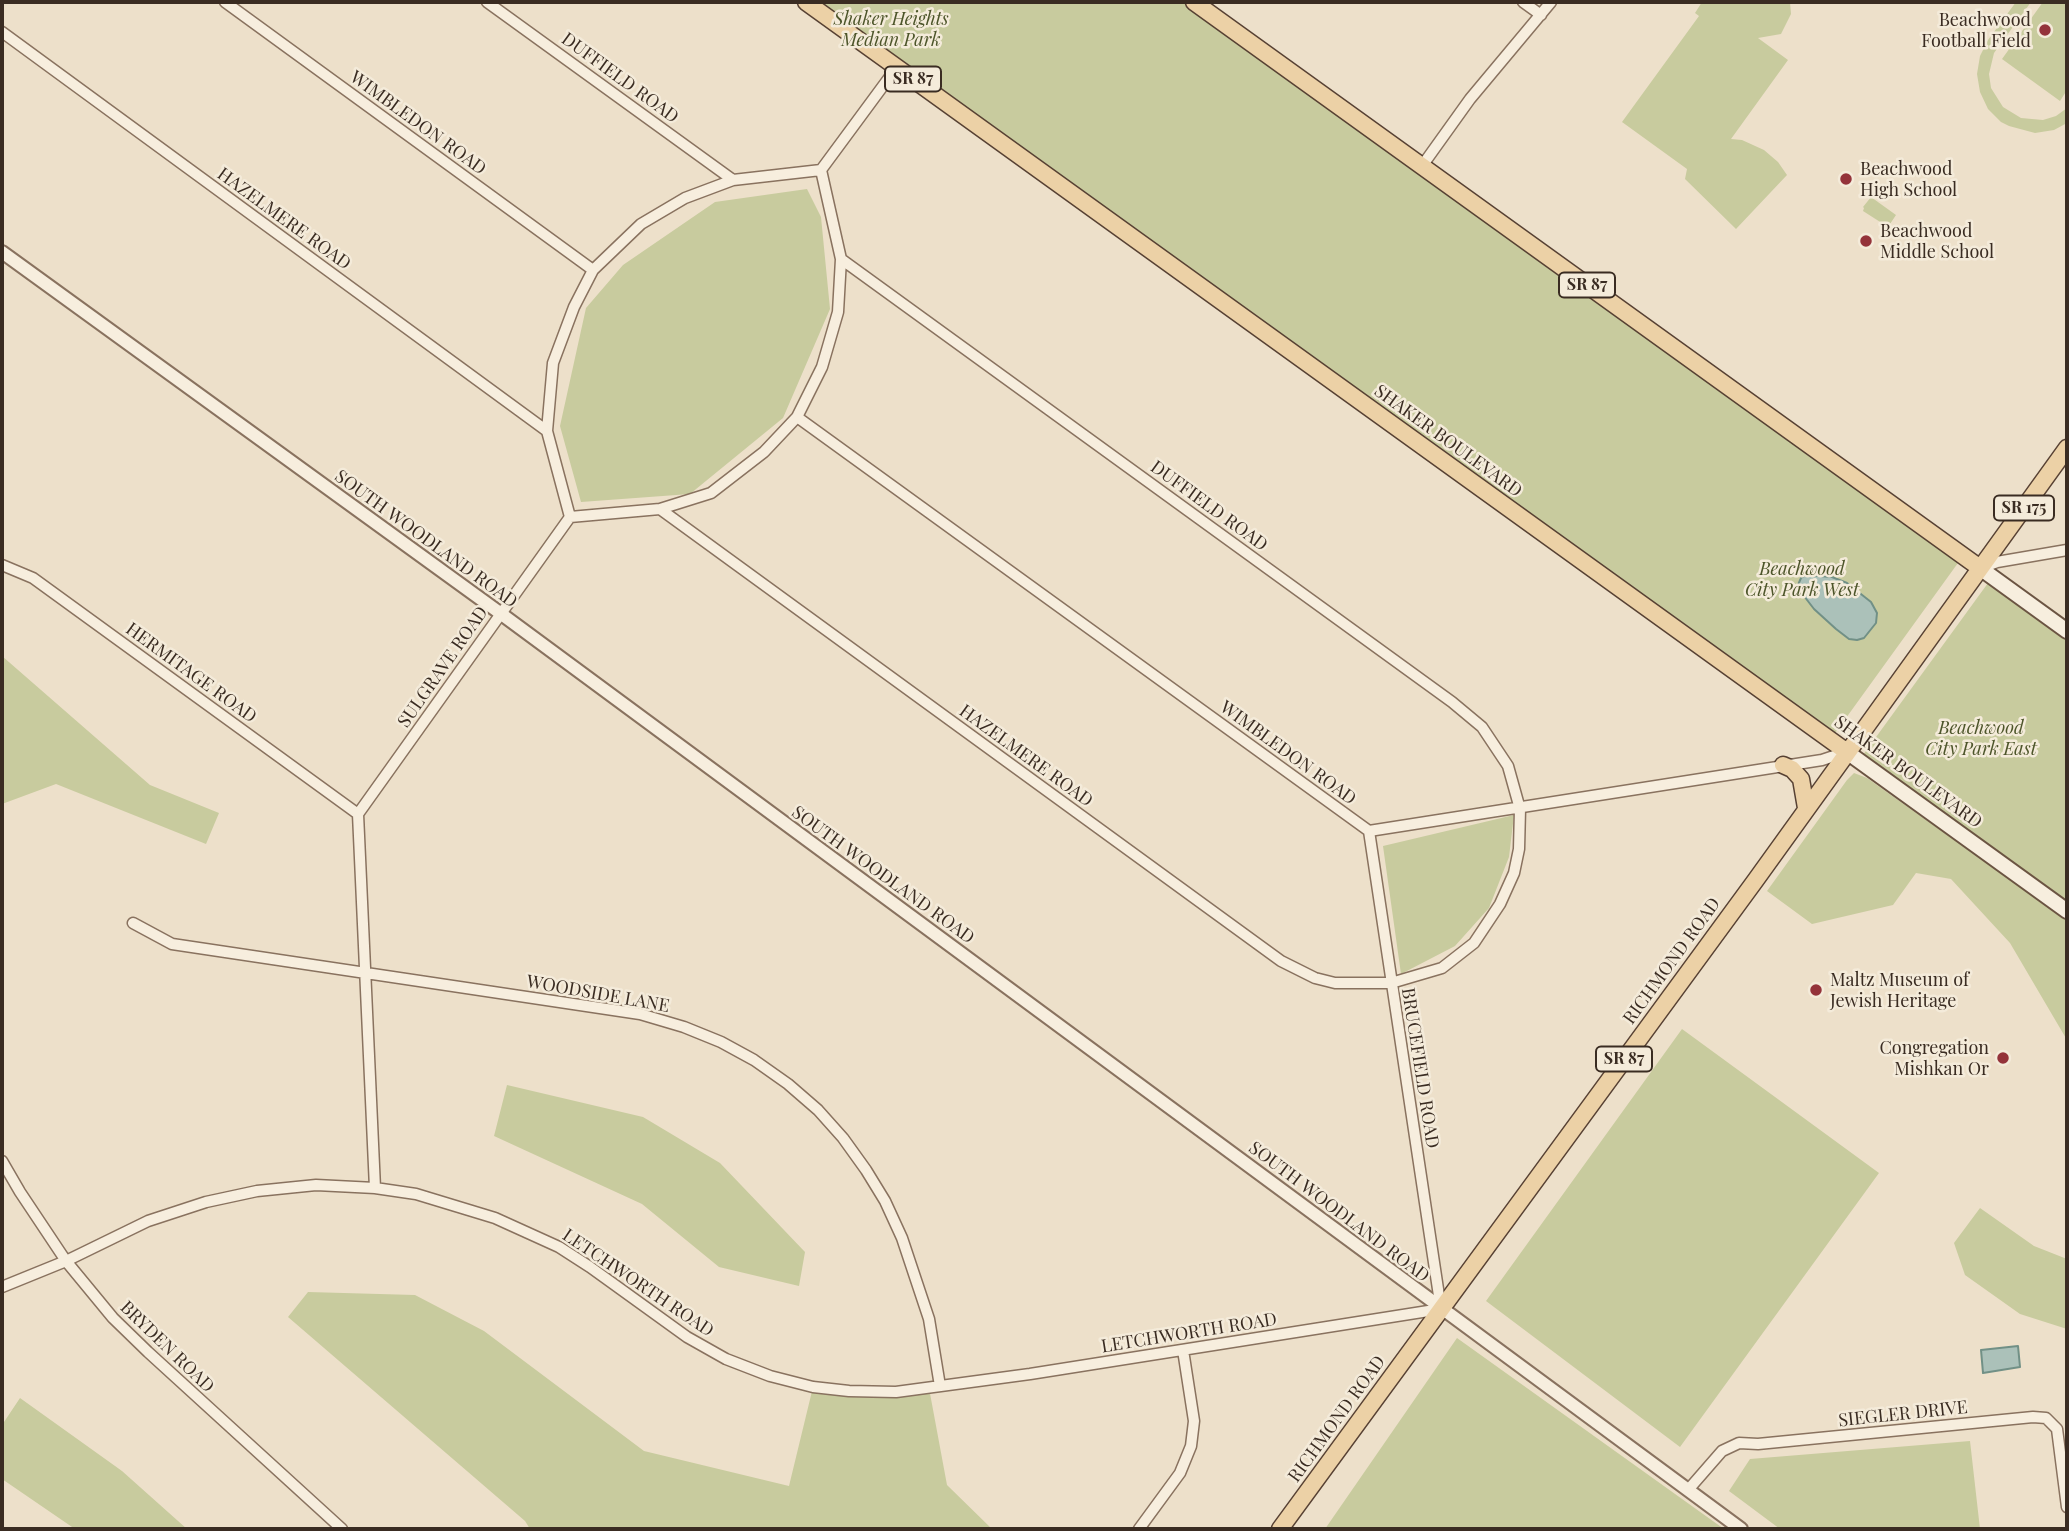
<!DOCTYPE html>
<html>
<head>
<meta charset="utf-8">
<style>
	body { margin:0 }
	#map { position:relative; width:2069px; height:1531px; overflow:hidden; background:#ede0ca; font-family:"Playfair Display",serif }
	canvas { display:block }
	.frame { position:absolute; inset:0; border:4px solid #3a2c22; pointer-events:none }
</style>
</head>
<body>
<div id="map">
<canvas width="2069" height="1531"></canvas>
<div class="frame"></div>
</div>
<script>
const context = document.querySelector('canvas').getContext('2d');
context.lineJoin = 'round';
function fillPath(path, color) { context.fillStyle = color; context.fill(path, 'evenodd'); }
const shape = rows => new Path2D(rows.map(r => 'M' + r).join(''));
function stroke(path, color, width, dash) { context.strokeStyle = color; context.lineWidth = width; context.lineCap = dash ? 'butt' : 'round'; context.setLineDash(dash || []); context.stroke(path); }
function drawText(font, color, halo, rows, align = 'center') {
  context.font = font + ' "Playfair Display",serif'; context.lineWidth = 5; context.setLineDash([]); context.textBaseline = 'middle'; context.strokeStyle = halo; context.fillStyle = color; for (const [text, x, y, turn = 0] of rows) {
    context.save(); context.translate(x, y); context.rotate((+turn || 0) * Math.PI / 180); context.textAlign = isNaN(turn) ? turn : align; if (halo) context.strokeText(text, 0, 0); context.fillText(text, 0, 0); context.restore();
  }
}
fillPath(shape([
	[807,2,1194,2,1963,556,1833,736],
	[1702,2,1790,2,1791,14,1781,34,1758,38,1788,60,1731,139,1742,140,1764,150,1778,162,1787,175,1736,229,1685,179,1687,169,1622,122,1699,16,1695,13],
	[2016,2,2031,2,1994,53,1989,74,1991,88,2003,107,2021,118,2043,120,2056,116,2067,108,2067,123,2054,130,2035,133,2009,126,2001,122,1988,109,1980,92,1977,74,1980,56,1988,40],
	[2043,2,2067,2,2067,90,2060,101,2002,59],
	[807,189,821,217,830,309,783,418,690,494,581,502,560,426,586,308,623,265,715,202],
	[1871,197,1896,215,1888,227,1863,211,1864,208,1863,207],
	[1988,583,1991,583,2067,638,2067,907,1863,755],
	[2,656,150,785,219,813,206,844,56,784,2,804],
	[1854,773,1867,778,2067,920,2067,1040,2010,943,1951,879,1916,873,1893,905,1812,924,1767,891,1847,780],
	[1514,815,1509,857,1489,908,1455,946,1401,974,1383,846],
	[1682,1029,1879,1173,1680,1447,1486,1301],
	[507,1085,643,1117,720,1163,805,1252,799,1286,719,1267,642,1204,494,1136],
	[1980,1208,2034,1246,2067,1259,2067,1329,2020,1314,1965,1275,1954,1243],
	[308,1292,415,1295,484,1331,644,1451,789,1486,813,1387,929,1388,947,1485,992,1529,530,1529,525,1521,288,1317],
	[1457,1338,1724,1529,1325,1529],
	[20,1398,122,1471,187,1529,75,1529,2,1479,2,1425],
	[1970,1441,1980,1529,1780,1529,1729,1491,1750,1459]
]), '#c8cb9e');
const water = shape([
	[1806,575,1832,577,1847,583,1871,602,1877,613,1876,623,1864,638,1857,640,1849,639,1836,629,1814,609,1804,596,1798,585,1801,578,1806,575],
	[2018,1346,2020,1367,1983,1373,1981,1350,2018,1346]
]);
fillPath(water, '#abc1b9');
stroke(water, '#719086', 2);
const minor = shape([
	[225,2,593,270],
	[487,2,733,180],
	[1523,2,1541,15],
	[2,32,547,431],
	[1422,166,1470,99,1551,2],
	[797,417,1369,831,1822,760,1846,752],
	[660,509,1281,961,1315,978,1335,983,1391,983,1442,968,1474,943,1500,904,1514,873,1519,849,1520,809,1508,766,1482,727,1452,702,841,259],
	[570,517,660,509,711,493,764,452,797,417,822,367,838,312,841,259,821,170,897,67],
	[570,517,547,431,553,363,574,307,593,270,641,224,685,198,733,180,821,170],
	[2,565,33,578,358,814],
	[1984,567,1997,562,2067,550],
	[133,923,172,944,640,1014,684,1027,721,1042,754,1060,788,1084,818,1110,843,1138,866,1170,885,1201,902,1238,929,1319,940,1386],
	[2,1161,20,1192,66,1261,113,1318,148,1352,342,1529],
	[375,1188,358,814,570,517],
	[2,1287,66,1261,148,1221,206,1202,257,1191,316,1185,375,1188,416,1194,495,1218,559,1247,590,1267,687,1337,726,1359,770,1376,813,1387,849,1391,896,1392,1030,1374,1441,1309,1369,831],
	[1688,1490,1722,1451,1739,1443,1758,1444,2033,1417,2046,1418,2057,1429,2067,1507],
	[1139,1529,1180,1473,1191,1446,1194,1421,1183,1350]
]);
const tertiary = shape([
	[2,252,500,613,1741,1529]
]);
const secondary = shape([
	[1980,568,2067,631],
	[1847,752,2067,911]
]);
const primary = shape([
	[806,2,1847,752],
	[1194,2,1980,568],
	[1783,765,1792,769,1801,779,1806,808],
	[1280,1529,1755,881,2067,448]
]);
stroke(minor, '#89725f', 13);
stroke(tertiary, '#89725f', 16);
stroke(secondary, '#6b5442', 18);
stroke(primary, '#574133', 19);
stroke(minor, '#f7eede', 10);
stroke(tertiary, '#f7eede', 12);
stroke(secondary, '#f7eede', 14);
stroke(primary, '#ecd1a6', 16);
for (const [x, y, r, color] of [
	[2045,30,7,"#94333a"],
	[1846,179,7,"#94333a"],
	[1866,241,7,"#94333a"],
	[1816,990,7,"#94333a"],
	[2003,1058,7,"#94333a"]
]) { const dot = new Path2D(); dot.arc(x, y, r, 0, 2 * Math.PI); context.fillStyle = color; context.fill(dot); stroke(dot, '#f4ebda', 2.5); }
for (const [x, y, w] of [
	[913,79,56],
	[1587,285,56],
	[2024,508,60],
	[1624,1059,56]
]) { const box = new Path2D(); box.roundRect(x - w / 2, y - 12.5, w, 25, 5); context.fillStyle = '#f4ebda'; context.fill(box); stroke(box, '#3a2c22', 2); }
drawText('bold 16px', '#3a2c22', null, [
	["SR 87",913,79],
	["SR 87",1587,285],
	["SR 175",2024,508],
	["SR 87",1624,1059]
]);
drawText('italic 18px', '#4d552a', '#f4ebda', [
	["Shaker Heights",891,19],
	["Median Park",891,40],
	["Beachwood",1802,569],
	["City Park West",1802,590],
	["Beachwood",1981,728],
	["City Park East",1981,749]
]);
drawText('18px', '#3a2c22', '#f4ebda', [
	["Beachwood",2031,20,"right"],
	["Football Field",2031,41,"right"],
	["Beachwood",1860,169],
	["High School",1860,190],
	["Beachwood",1880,231],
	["Middle School",1880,252],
	["Maltz Museum of",1830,980],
	["Jewish Heritage",1830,1001],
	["Congregation",1989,1048,"right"],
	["Mishkan Or",1989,1069,"right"]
], 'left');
drawText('18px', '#3a2c22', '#f4ebda', [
	["DUFFIELD ROAD",620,78,36],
	["WIMBLEDON ROAD",418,123,36],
	["HAZELMERE ROAD",284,219,36],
	["SHAKER BOULEVARD",1448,441,36],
	["DUFFIELD ROAD",1209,506,36],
	["SOUTH WOODLAND ROAD",426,539,36],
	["SULGRAVE ROAD",443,667,-55],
	["HERMITAGE ROAD",191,673,36],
	["WIMBLEDON ROAD",1288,753,36],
	["HAZELMERE ROAD",1026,756,36],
	["SHAKER BOULEVARD",1908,772,36],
	["SOUTH WOODLAND ROAD",883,875,36],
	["RICHMOND ROAD",1672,961,-54],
	["WOODSIDE LANE",598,994,10],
	["BRUCEFIELD ROAD",1420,1068,81],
	["SOUTH WOODLAND ROAD",1339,1212,37],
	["LETCHWORTH ROAD",638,1283,34],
	["LETCHWORTH ROAD",1189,1333,-9],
	["BRYDEN ROAD",167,1347,44],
	["SIEGLER DRIVE",1903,1414,-6],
	["RICHMOND ROAD",1337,1419,-54]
]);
</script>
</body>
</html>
